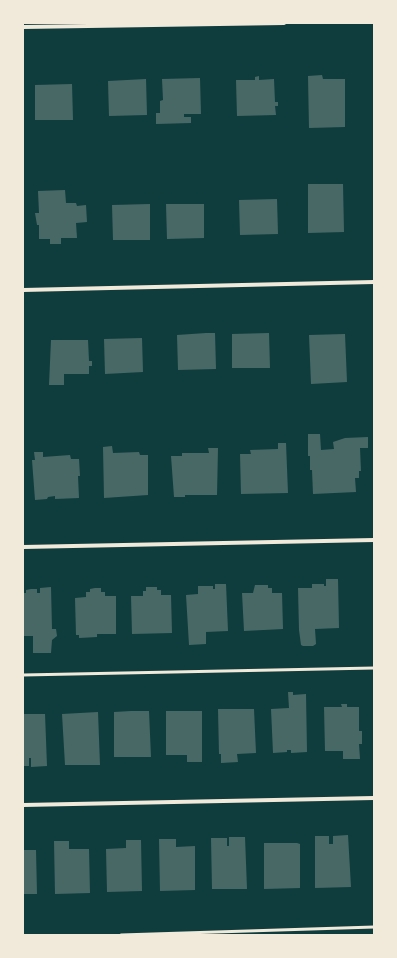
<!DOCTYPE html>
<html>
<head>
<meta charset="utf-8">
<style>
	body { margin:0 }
	#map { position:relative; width:397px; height:958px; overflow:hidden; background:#0f3d3e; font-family:Figtree,sans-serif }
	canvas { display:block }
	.frame { position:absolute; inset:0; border:24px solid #f1e9da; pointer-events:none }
</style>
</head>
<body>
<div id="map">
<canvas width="397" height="958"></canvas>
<div class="frame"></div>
</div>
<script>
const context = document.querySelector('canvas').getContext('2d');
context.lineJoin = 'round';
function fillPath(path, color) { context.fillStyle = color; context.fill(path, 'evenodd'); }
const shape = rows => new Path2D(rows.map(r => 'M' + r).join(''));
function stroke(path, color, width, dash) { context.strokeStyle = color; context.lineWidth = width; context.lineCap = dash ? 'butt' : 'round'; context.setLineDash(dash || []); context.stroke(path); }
fillPath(shape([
	[322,75,323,79,345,79,345,127,309,128,308,76],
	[259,76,259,80,274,79,275,102,278,102,278,106,275,106,276,115,237,116,236,80,255,80,255,77],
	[200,78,201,114,184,114,184,117,191,117,191,123,156,124,156,113,160,113,160,101,163,100,162,79],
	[146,79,147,115,109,116,108,81],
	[72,84,73,120,35,120,35,85],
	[308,184,343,184,344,232,308,233],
	[65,190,66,203,76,203,77,206,86,205,87,222,76,223,77,238,61,238,61,244,50,244,50,239,39,239,39,225,37,225,35,213,39,213,38,191],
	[277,199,278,234,240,235,239,200],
	[150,204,150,240,113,240,112,205],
	[166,204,204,204,204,238,167,239],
	[206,333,215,333,216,369,178,370,177,335],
	[269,333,270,368,232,368,232,334],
	[345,334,347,382,311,384,309,335],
	[142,338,143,372,105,374,104,339],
	[51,340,88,340,89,361,92,361,92,366,89,366,89,374,64,374,64,385,49,385],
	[308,434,320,434,321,450,334,449,333,442,345,438,368,437,368,448,360,448,361,471,359,471,359,478,355,478,356,492,313,494,312,470,310,470,310,456,308,456],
	[278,443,286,443,288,493,241,494,240,454,251,454,250,450,278,449],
	[112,446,113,453,139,452,140,455,148,455,148,495,104,498,103,447],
	[208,448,218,448,217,495,185,495,185,497,174,497,171,456,182,456,182,453,209,453],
	[34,452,43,452,43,457,70,455,71,459,79,459,80,476,78,476,79,498,55,499,55,496,48,497,47,499,35,500,32,460,35,460],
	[326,579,338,579,339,628,315,629,316,644,313,646,303,646,301,645,299,630,298,588,312,588,312,584,324,584,324,586,326,586],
	[215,584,226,584,228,631,206,632,206,644,189,645,186,595,198,594,198,586,213,586,213,589,215,589],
	[255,585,268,585,268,588,272,588,272,593,282,593,283,629,244,631,242,593,253,593],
	[51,587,52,629,56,629,57,636,52,640,51,653,33,653,33,636,23,636,23,593,26,593,26,590,31,589,37,589,37,593,40,593,40,588],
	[146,587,157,587,157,590,161,590,161,595,171,595,172,633,132,634,131,596,143,596,143,591,146,591],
	[95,588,101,588,101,592,105,592,105,596,116,596,116,634,97,634,97,637,79,638,79,635,76,635,75,598,86,597,86,592,90,592,90,589],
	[288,692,293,692,293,695,306,694,307,752,291,753,291,750,287,750,287,752,273,753,271,709,289,708],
	[341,704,347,704,347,707,359,707,359,731,362,731,362,744,359,744,360,759,343,759,343,751,325,751,324,707,342,707],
	[218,709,254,709,256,753,237,754,238,762,221,763,221,754,219,754],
	[131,711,149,711,151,757,114,757,114,712],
	[166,711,202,711,202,762,187,762,187,755,166,755],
	[98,712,100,765,65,765,62,714],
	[23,714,45,714,47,766,31,767,31,758,29,758,29,766,23,766],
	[348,835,351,887,315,888,315,836,329,836,329,844,333,844,333,836],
	[229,837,245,837,247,889,212,889,211,838,227,838,227,846,229,846],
	[159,839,176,839,176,847,195,846,195,890,160,891],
	[126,840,141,840,142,891,107,892,106,849,126,848],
	[54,841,69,841,69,849,89,849,90,893,55,894],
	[264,843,297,843,300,844,300,888,264,889],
	[23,850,36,850,37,894,23,894]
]), '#486865');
stroke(shape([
	[23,675,374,668],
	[121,935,374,927]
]), '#f1e9da', 3);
stroke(shape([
	[23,27,284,23],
	[23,290,374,282],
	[23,547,374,540],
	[23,805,374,798]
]), '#f1e9da', 4);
</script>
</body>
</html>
